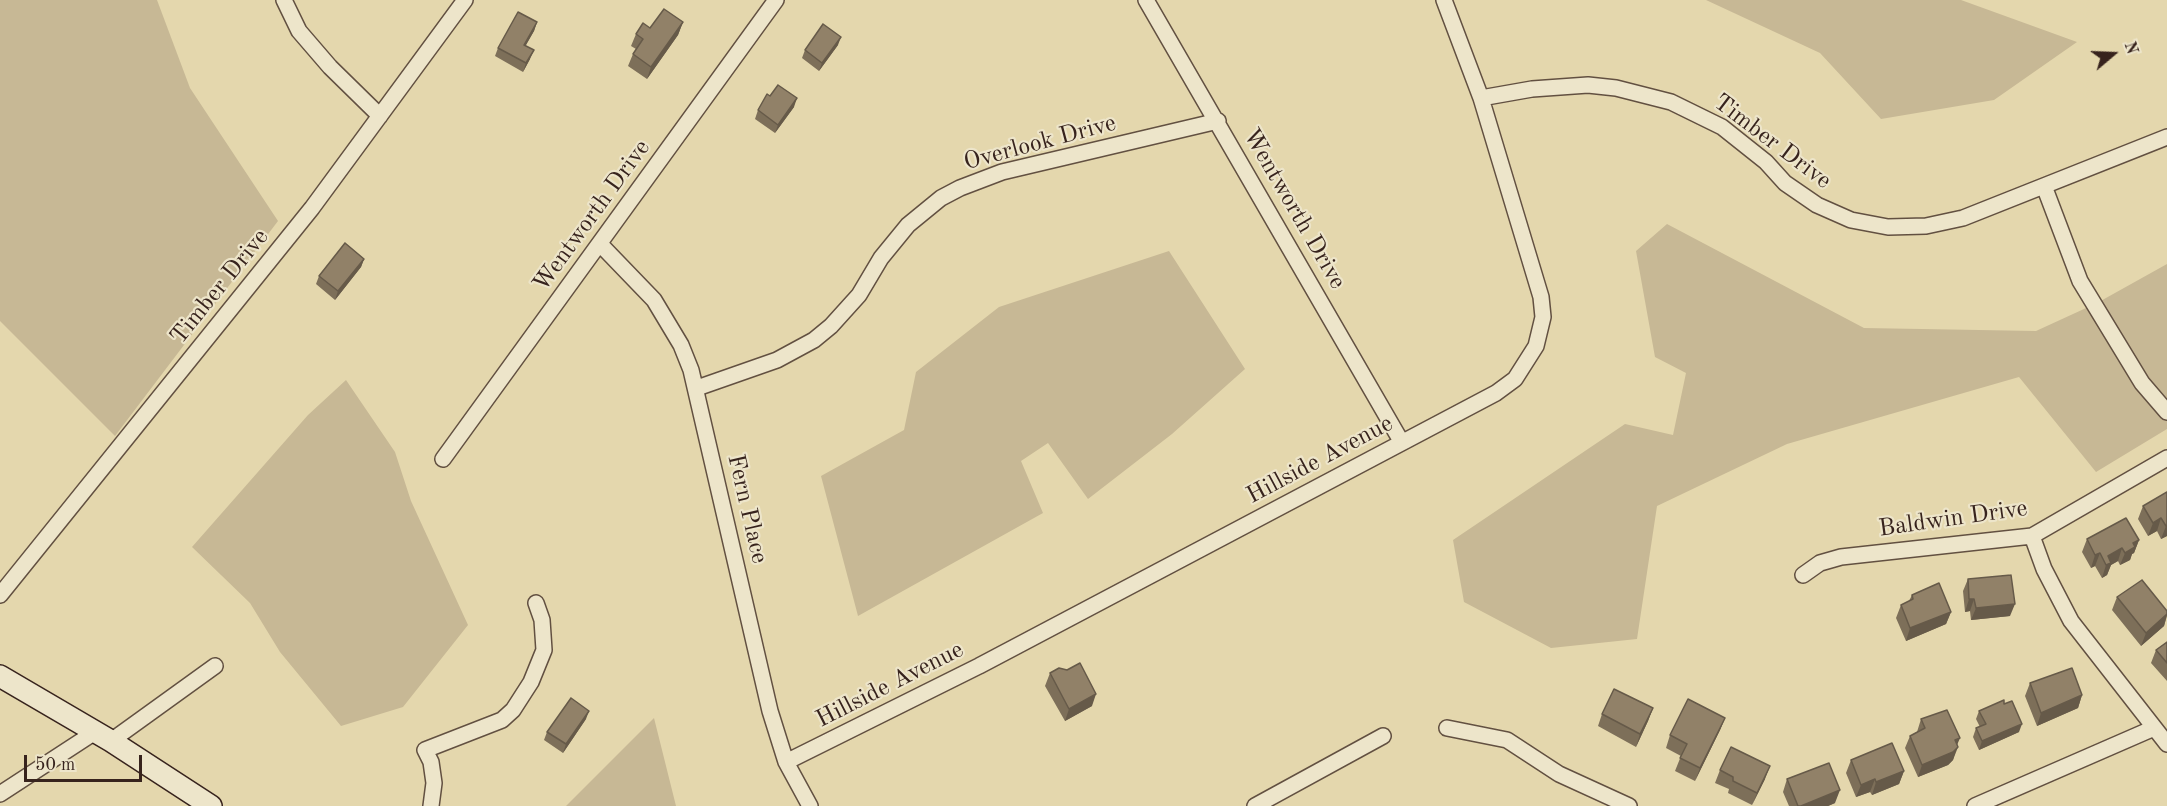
<!DOCTYPE html>
<html>
<head>
<meta charset="utf-8">
<style>
	body { margin:0 }
	#map { position:relative; width:2167px; height:806px; overflow:hidden; background:#e4d7ad; font-family:"Old Standard TT",serif }
	canvas { display:block }
	.north { position:absolute; left:2083px; top:24px; width:60px; height:60px; -webkit-text-stroke:4px #ede5ca; paint-order:stroke; rotate:71deg; font-size:16px; font-weight:700; line-height:24px; text-align:center; color:#37231d }
	.north::after { content:''; display:block; margin:auto; width:21px; height:27px; background:#37231d; clip-path:polygon(50% 0,100% 100%,50% 72%,0 100%) }
	.scale { position:absolute; left:24px; top:755px; width:118px; height:27px; box-sizing:border-box; border:3px solid #37231d; border-top:0; padding-left:8px; font-size:18px; line-height:21px; white-space:nowrap; color:#37231d; -webkit-text-stroke:4px #ede5ca; paint-order:stroke }
</style>
</head>
<body>
<div id="map">
<canvas width="2167" height="806"></canvas>
<div class="north">N</div>
<div class="scale">50 m</div>
</div>
<script>
const context = document.querySelector('canvas').getContext('2d');
context.lineJoin = 'round';
function fillPath(path, color) { context.fillStyle = color; context.fill(path, 'evenodd'); }
const shape = rows => new Path2D(rows.map(r => 'M' + r).join(''));
function stroke(path, color, width, dash) { context.strokeStyle = color; context.lineWidth = width; context.lineCap = dash ? 'butt' : 'round'; context.setLineDash(dash || []); context.stroke(path); }
function drawText(font, color, halo, rows, align = 'center') {
  context.font = font + ' "Old Standard TT",serif'; context.lineWidth = 4.5; context.setLineDash([]); context.textBaseline = 'middle'; context.strokeStyle = halo; context.fillStyle = color; for (const [text, x, y, turn = 0] of rows) {
    context.save(); context.translate(x, y); context.rotate((+turn || 0) * Math.PI / 180); context.textAlign = isNaN(turn) ? turn : align; if (halo) context.strokeText(text, 0, 0); context.fillText(text, 0, 0); context.restore();
  }
}
fillPath(shape([
	[0,0,157,0,190,88,278,221,115,436,0,321],
	[1706,0,1961,0,2077,42,1994,100,1881,119,1820,53],
	[1667,224,1864,328,2036,331,2097,303,2167,264,2167,429,2096,472,2019,377,1787,444,1657,506,1637,639,1551,648,1464,602,1453,540,1625,424,1673,435,1686,373,1655,357,1636,251],
	[1169,251,1245,369,1172,434,1088,499,1048,443,1021,461,1043,513,858,616,821,476,904,430,916,372,999,307],
	[346,380,395,452,411,501,468,625,403,707,341,726,280,652,250,603,192,547,308,415],
	[654,718,676,806,566,806]
]), '#c7b895');
const street = shape([
	[284,0,299,31,330,67,380,116],
	[1146,0,1401,441],
	[1481,98,1532,89,1588,85,1616,88,1671,102,1722,127,1766,162,1785,183,1817,205,1851,220,1888,227,1926,226,1963,218,2167,137],
	[2044,186,2080,281,2142,383,2167,412],
	[600,244,654,300,681,345,691,370,770,711,786,762,810,806],
	[697,388,777,360,814,340,831,326,859,295,881,258,908,225,941,198,960,188,1002,172,1218,121],
	[443,459,776,0],
	[2032,536,2044,569,2071,621,2167,744],
	[1803,575,1820,563,1841,557,2032,536,2167,458],
	[0,595,312,208,465,0],
	[1447,728,1507,740,1559,774,1629,806],
	[111,741,215,666],
	[786,762,979,666,1496,393,1515,379,1536,346,1543,317,1541,297,1481,98,1444,0],
	[0,794,95,732],
	[431,806,434,783,431,762,425,750,502,720,513,710,531,682,544,650,542,620,536,603],
	[1255,806,1383,736],
	[1975,806,2154,728]
]);
const secondary = shape([
	[0,676,111,741,211,806]
]);
stroke(street, '#625041', 18);
stroke(secondary, '#37231d', 24);
stroke(street, '#ede5ca', 15);
stroke(secondary, '#ede5ca', 21);
fillPath(shape([
	[537,22,534,31,525,46,530,59,523,72,495,56,498,48],
	[683,22,678,35,647,79,628,66,633,54,636,49,631,46,636,34,650,28],
	[838,45,819,71,802,58,805,50],
	[770,96,794,107,775,133,755,119,758,110],
	[364,259,361,267,335,300,316,284,319,276],
	[2167,492,2167,536,2161,539,2157,531,2148,536,2138,519,2143,506],
	[2087,539,2139,540,2134,553,2132,554,2130,560,2120,565,2118,561,2111,565,2107,575,2102,578,2095,566,2091,568,2082,552],
	[1968,579,2010,616,1971,620,1970,611,1965,612,1963,591],
	[1912,595,1951,612,1946,624,1906,641,1896,618,1901,605,1909,601],
	[2117,597,2167,611,2167,616,2164,626,2141,646,2112,610],
	[2167,642,2167,681,2151,663,2156,650],
	[1050,673,1092,706,1065,721,1045,686],
	[2030,683,2082,695,2078,708,2037,726,2025,696],
	[2004,704,2019,732,1979,750,1973,737,1976,728,1980,727,1976,719,1979,711],
	[1653,708,1648,721,1636,747,1598,726,1602,714],
	[1725,718,1720,730,1695,781,1675,771,1681,756,1666,748,1670,735],
	[586,719,563,753,544,740,547,732],
	[1921,719,1957,745,1953,760,1948,765,1918,777,1905,748,1910,736,1917,732],
	[1851,760,1904,771,1899,784,1872,795,1870,792,1856,797,1846,773],
	[1720,770,1765,779,1752,805,1728,793,1729,789,1715,783],
	[1787,779,1835,803,1828,806,1789,806,1783,792]
]), '#7d6f59');
fillPath(shape([
	[537,22,534,31,521,54,524,45],
	[683,22,678,35,647,79,651,67],
	[841,37,838,45,819,71,822,63],
	[534,50,530,59,523,72,526,63],
	[797,98,794,107,775,133,778,125],
	[364,259,361,267,335,300,338,291],
	[2161,518,2157,531,2148,536,2153,523],
	[2166,526,2167,526,2167,536,2161,539],
	[2139,540,2134,553,2132,554,2130,560,2120,565,2125,553,2133,543],
	[2122,548,2118,561,2111,565,2107,575,2102,578,2106,565,2108,556],
	[2100,553,2095,566,2091,568,2095,555],
	[1969,599,1974,599,1970,611,1965,612],
	[2015,604,2010,616,1971,620,1976,608],
	[1951,612,1946,624,1906,641,1910,628],
	[2167,614,2164,626,2141,646,2146,633],
	[1096,694,1092,706,1065,721,1069,709],
	[2082,695,2078,708,2037,726,2041,713],
	[1653,708,1648,721,1636,747,1640,734],
	[589,711,586,719,563,753,566,744],
	[1725,718,1720,730,1695,781,1700,768],
	[2022,724,2019,732,1979,750,1982,741],
	[1960,738,1955,750,1958,747,1953,760,1948,765,1918,777,1922,765,1955,740],
	[1770,766,1765,779,1752,805,1757,793],
	[1904,771,1899,784,1872,795,1876,782],
	[1875,779,1870,792,1856,797,1861,785],
	[1840,790,1835,803,1828,806,1801,806]
]), '#665a49');
const building = shape([
	[664,9,683,22,651,67,633,54,643,39,636,34,643,23,650,28,664,9],
	[518,12,537,22,524,45,534,50,526,63,498,48,518,12],
	[823,24,841,37,822,63,805,50,823,24],
	[778,85,797,98,778,125,758,110,767,94,770,96,778,85],
	[345,243,364,259,338,291,319,276,345,243],
	[2167,492,2167,526,2166,526,2161,518,2153,523,2143,506,2167,492],
	[2126,518,2139,540,2133,543,2135,547,2125,553,2122,548,2108,556,2111,563,2106,565,2100,553,2095,555,2087,539,2126,518],
	[2011,575,2015,604,1976,608,1974,599,1969,599,1968,579,2011,575],
	[2142,580,2167,611,2167,614,2146,633,2117,597,2142,580],
	[1939,583,1951,612,1910,628,1901,605,1913,599,1912,595,1939,583],
	[2167,642,2167,663,2156,650,2167,642],
	[1080,663,1096,694,1069,709,1050,673,1059,668,1067,670,1080,663],
	[2072,668,2082,695,2041,713,2030,683,2072,668],
	[1614,689,1653,708,1640,734,1602,714,1614,689],
	[571,698,589,711,566,744,547,732,571,698],
	[1688,699,1725,718,1700,768,1680,758,1687,744,1670,735,1688,699],
	[2004,700,2004,704,2012,701,2022,724,1982,741,1976,728,1986,724,1979,711,2004,700],
	[1947,710,1960,738,1955,740,1958,747,1953,752,1922,765,1910,736,1925,728,1921,719,1947,710],
	[1892,743,1904,771,1876,782,1875,779,1861,785,1851,760,1892,743],
	[1731,747,1770,766,1757,793,1733,781,1733,777,1720,770,1731,747],
	[1829,763,1840,790,1801,806,1798,806,1787,779,1829,763]
]);
fillPath(building, '#918168');
stroke(building, '#665a49', 1.5);
drawText('24px', '#37231d', '#ede5ca', [
	["Timber Drive",1772,142,37],
	["Overlook Drive",1040,143,-15],
	["Wentworth Drive",1294,209,60],
	["Wentworth Drive",592,216,-54],
	["Timber Drive",220,287,-51],
	["Hillside Avenue",1320,460,-28],
	["Fern Place",747,509,77],
	["Baldwin Drive",1953,519,-8],
	["Hillside Avenue",890,685,-27]
]);
</script>
</body>
</html>
